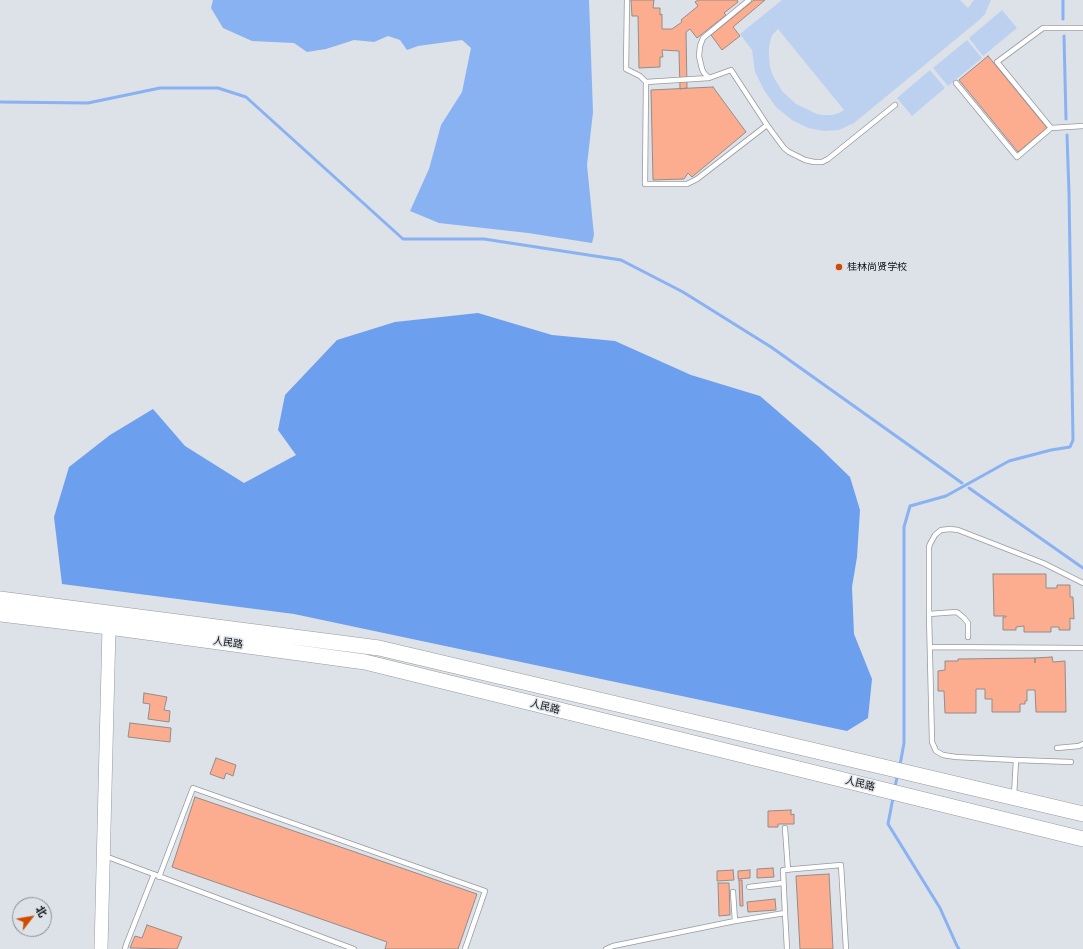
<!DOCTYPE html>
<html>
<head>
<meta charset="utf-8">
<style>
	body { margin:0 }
	#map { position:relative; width:1083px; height:949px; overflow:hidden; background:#dde1e8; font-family:Arial,"Noto Sans SC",sans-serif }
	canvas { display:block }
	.north { position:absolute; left:12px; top:897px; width:40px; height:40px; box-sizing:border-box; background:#dde1e8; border:1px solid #8b8e93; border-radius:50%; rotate:59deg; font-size:11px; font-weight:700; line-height:16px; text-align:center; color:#101214 }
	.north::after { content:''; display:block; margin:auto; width:14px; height:18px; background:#d04c00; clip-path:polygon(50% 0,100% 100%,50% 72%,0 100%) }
</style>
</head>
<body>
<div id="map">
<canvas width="1083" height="949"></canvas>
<div class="north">北</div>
</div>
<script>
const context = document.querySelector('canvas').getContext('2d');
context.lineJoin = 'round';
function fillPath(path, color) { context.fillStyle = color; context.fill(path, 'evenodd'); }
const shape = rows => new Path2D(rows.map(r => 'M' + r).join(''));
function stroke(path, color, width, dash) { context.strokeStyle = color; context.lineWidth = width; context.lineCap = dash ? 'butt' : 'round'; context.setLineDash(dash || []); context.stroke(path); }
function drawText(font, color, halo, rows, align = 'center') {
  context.font = font + ' Arial,"Noto Sans SC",sans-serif'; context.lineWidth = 3; context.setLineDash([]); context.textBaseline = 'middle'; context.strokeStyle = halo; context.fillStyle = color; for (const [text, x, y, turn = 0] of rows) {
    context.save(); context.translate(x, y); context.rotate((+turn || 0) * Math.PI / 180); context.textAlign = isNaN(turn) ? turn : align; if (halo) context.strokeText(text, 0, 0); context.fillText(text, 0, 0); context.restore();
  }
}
fillPath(shape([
	[782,0,960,0,968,8,974,0,991,0,985,14,978,21,854,123,839,130,824,131,808,128,792,120,776,107,764,90,755,72,752,50,740,34],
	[778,29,844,110,839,113,832,115,822,115,817,114,796,104,782,91,773,76,770,67,769,57,769,47,771,38,773,34],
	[1002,10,1017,28,983,56,969,38],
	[967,40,982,58,948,86,933,68],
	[930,70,945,88,912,116,897,98]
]), '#bcd1f0');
fillPath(shape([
	[478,313,552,335,615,341,691,375,760,396,819,447,850,477,860,510,857,557,852,587,854,634,872,679,868,718,847,731,294,614,62,584,54,517,69,467,110,435,153,409,185,446,244,483,296,455,278,430,285,395,337,340,395,322]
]), '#6c9fee');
fillPath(shape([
	[213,0,589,0,593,112,587,165,594,235,592,243,528,233,439,223,410,211,429,169,441,125,462,92,471,48,462,40,418,46,407,50,400,40,388,36,374,42,354,40,326,49,307,52,294,43,252,41,223,28,211,8]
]), '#89b2f2');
stroke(shape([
	[1063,0,1063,19],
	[1064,36,1066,119],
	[0,102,88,103,160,88,218,88,246,97,403,239,484,239,621,260,683,292,771,347,962,483],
	[969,488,1083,568],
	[900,765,904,743,904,527,910,506,946,496,1009,461,1051,450,1070,447,1073,440,1069,193,1067,135],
	[895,787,897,777],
	[893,798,888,824,940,908,957,946,959,949]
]), '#89b2f2', 3);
const building = shape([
	[631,0,654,0,653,8,660,8,660,15,662,14,662,29,672,29,682,22,681,20,698,6,695,2,698,0,737,0,738,2,724,13,726,15,697,38,690,29,686,32,687,88,680,89,679,51,662,50,663,57,660,57,660,67,639,68,638,16,632,16,631,0],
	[754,0,765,0,733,27,740,36,722,50,711,35,754,0],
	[988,56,1047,128,1018,152,959,80,988,56],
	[713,87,746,132,692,177,688,173,684,179,653,180,651,90,713,87],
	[993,574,1046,574,1046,588,1057,588,1057,585,1070,585,1070,597,1073,597,1074,619,1070,618,1070,630,1059,630,1059,627,1051,627,1051,632,1024,632,1024,626,1016,627,1016,630,1003,630,1003,617,1006,617,1006,616,994,616,993,574],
	[1052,657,1053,662,1065,661,1066,712,1036,712,1035,690,1027,690,1027,701,1025,701,1025,704,1020,704,1020,712,992,712,992,699,985,699,985,689,976,689,976,713,945,713,944,691,938,691,938,671,945,670,945,661,958,661,958,659,1035,658,1035,663,1035,658,1052,657],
	[144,693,167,697,164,710,170,711,169,722,148,719,150,704,143,703,144,693],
	[130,723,171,728,170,742,128,737,130,723],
	[216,758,236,765,233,776,226,773,224,779,210,774,216,758],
	[195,797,477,894,458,949,385,949,387,942,172,867,195,797],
	[791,810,791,815,794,814,794,824,778,824,778,827,768,827,768,811,791,810],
	[773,868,774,877,757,878,757,869,773,868],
	[733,870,734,880,717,881,717,871,733,870],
	[750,870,750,878,738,879,738,871,750,870],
	[829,874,833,949,800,949,796,876,829,874],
	[739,880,742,880,743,906,740,906,739,880],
	[718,883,729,883,730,915,719,916,718,883],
	[775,899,776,910,748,912,747,902,775,899],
	[147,925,182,937,177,949,130,948,135,936,142,938,147,925]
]);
fillPath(building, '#fcad8f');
stroke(building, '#948c89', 1);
const lane = shape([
	[627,0,626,69,640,76,646,82,645,184,687,184,697,179,767,125,731,70,709,78,704,73,702,69,699,56,700,46,703,38,749,0],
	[1083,28,1043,28,997,62,1051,128,1083,126],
	[646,82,709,78],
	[956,83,1017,157,1051,128],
	[767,125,784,148,789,152,805,160,814,162,822,162,828,159,895,105],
	[929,614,956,612,958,613,964,618,968,623,968,637],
	[930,647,1083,648],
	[1057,748,1079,746,1083,744],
	[1016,760,1071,762],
	[1014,796,1016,760,956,757,943,755,936,751,932,742,929,614,929,547,930,544,935,535,941,530,950,529,958,530,1043,563,1083,583],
	[785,828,788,870],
	[105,856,354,949],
	[159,877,193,788,485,891,465,949],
	[749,887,783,883],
	[733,892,735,921],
	[785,913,783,870,841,865,846,949],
	[125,949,126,945,154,874],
	[606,949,613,946,735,921,785,913,787,949]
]);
const secondary = shape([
	[101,949,109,627]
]);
const primary = shape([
	[0,599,379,648,1083,814],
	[0,614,109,627,365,662,1083,839]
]);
stroke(lane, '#969aa0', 6);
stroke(secondary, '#969aa0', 14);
stroke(primary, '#969aa0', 16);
stroke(lane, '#fff', 4.5);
stroke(secondary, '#fff', 13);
stroke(primary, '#fff', 15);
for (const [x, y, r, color] of [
	[839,267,4,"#d04c00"]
]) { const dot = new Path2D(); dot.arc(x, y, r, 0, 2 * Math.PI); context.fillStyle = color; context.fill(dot); stroke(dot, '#dde1e8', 1.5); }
drawText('10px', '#101214', '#dde1e8', [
	["桂林尚贤学校",847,267]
], 'left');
drawText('10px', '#101214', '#dde1e8', [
	["人民路",228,643,8],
	["人民路",545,707,14],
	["人民路",860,784,14]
]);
</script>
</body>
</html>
